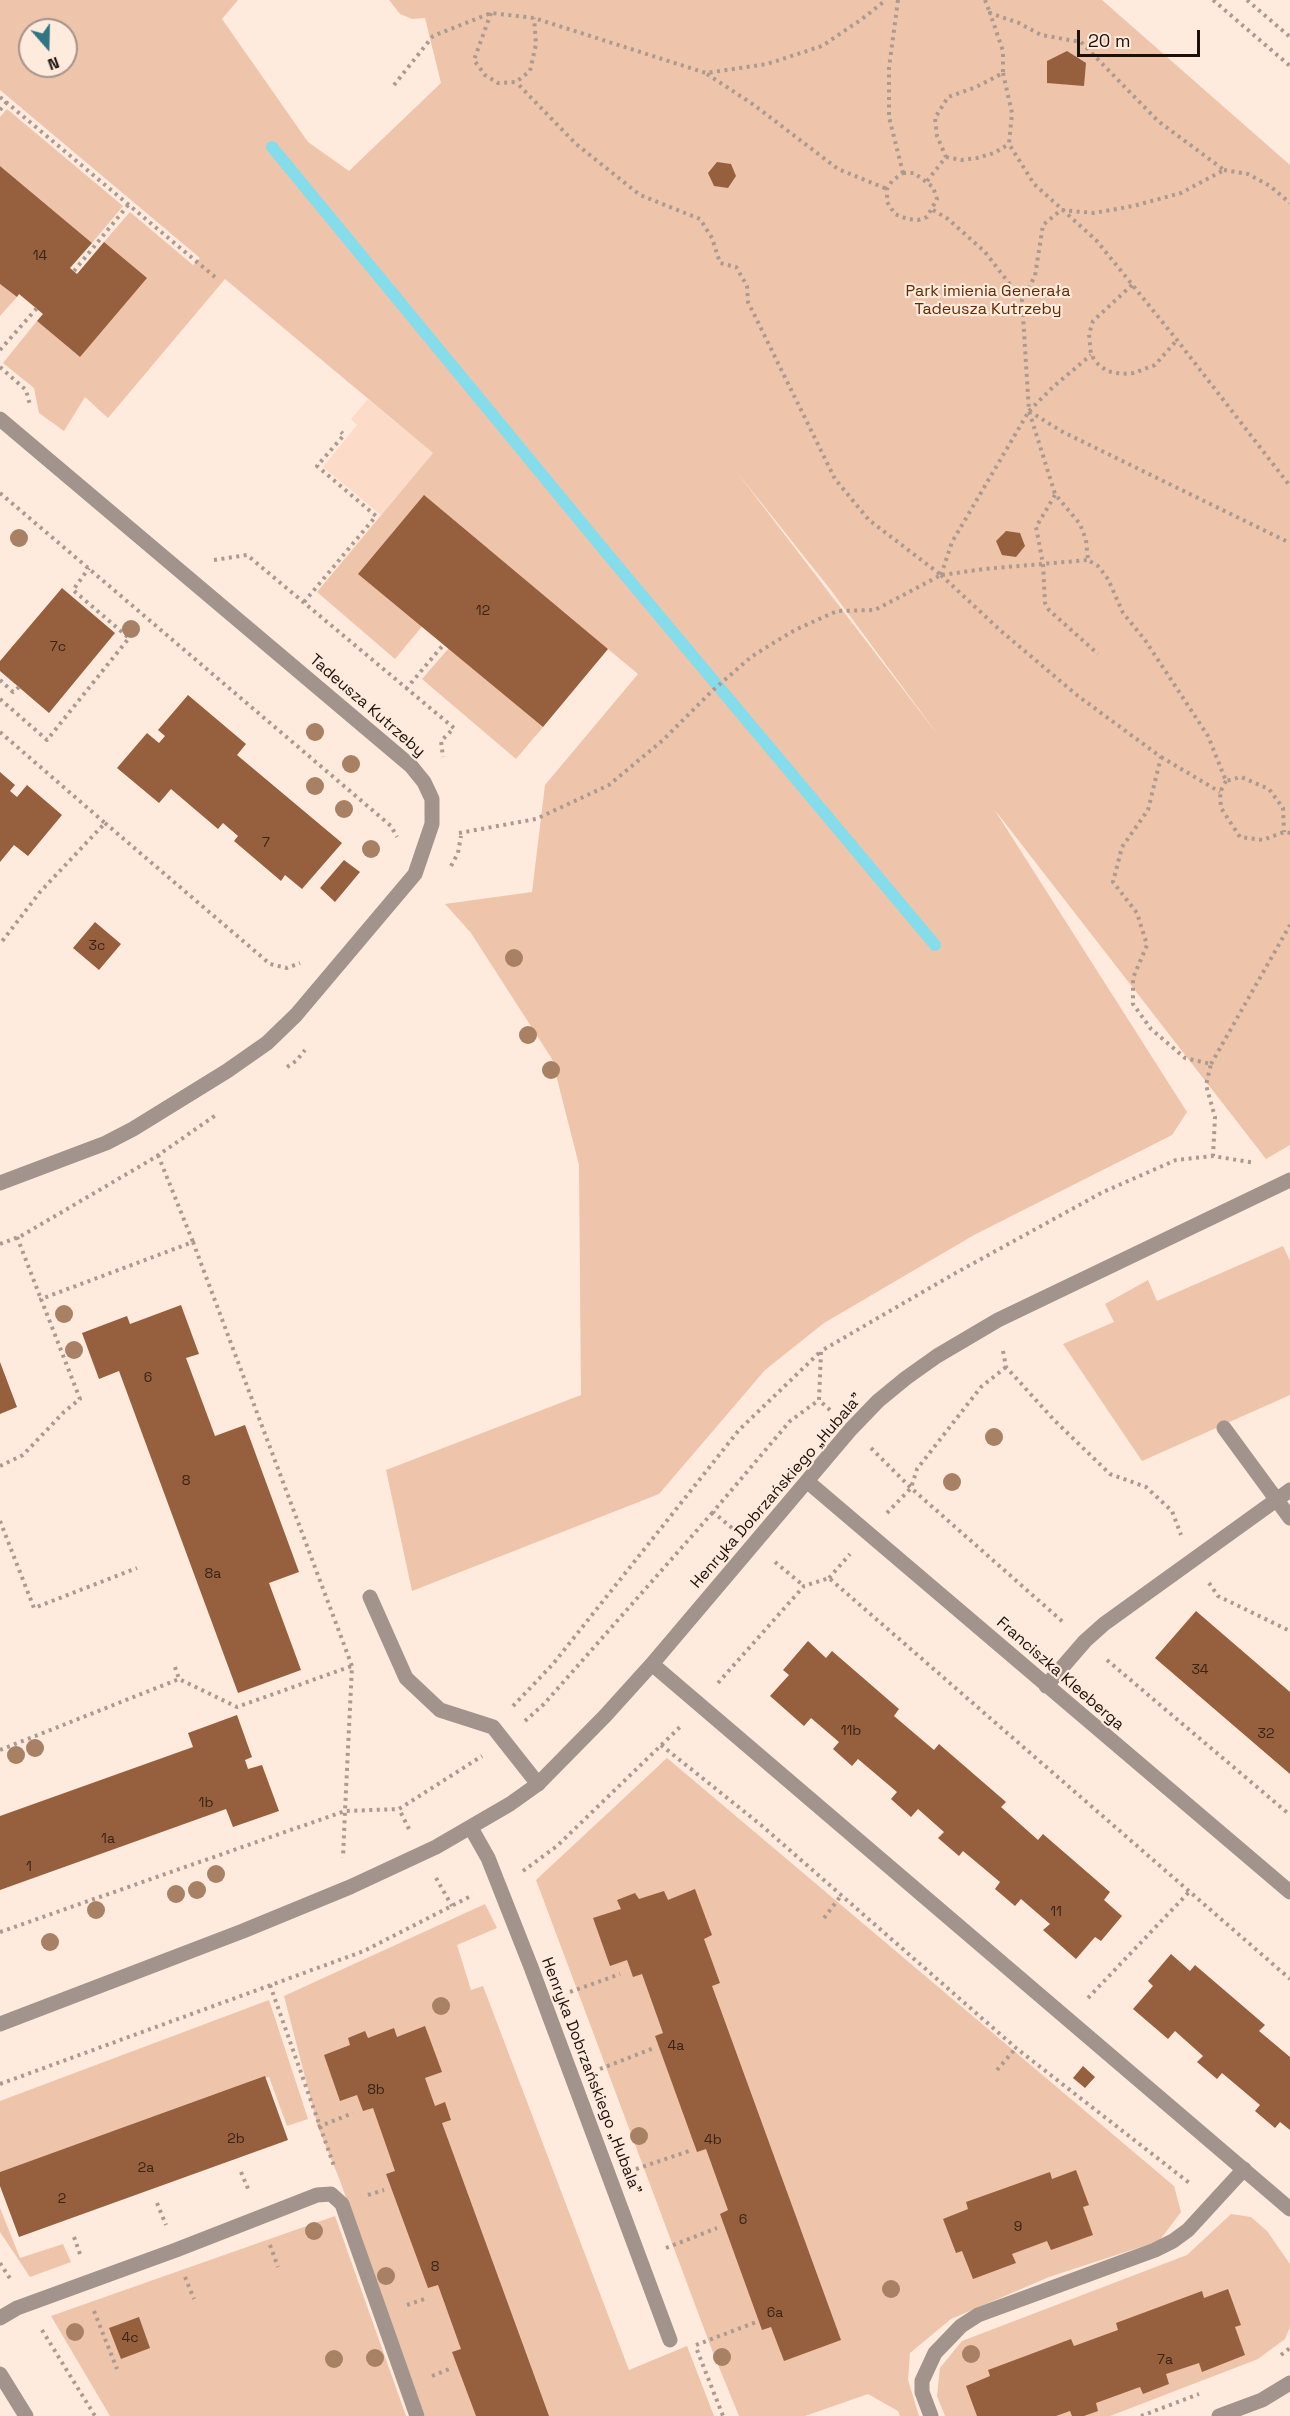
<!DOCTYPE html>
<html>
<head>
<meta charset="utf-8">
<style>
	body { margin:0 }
	#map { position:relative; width:1290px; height:2416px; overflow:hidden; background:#ffeade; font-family:"Space Grotesk",sans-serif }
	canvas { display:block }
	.north { position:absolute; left:18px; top:18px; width:60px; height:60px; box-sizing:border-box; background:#ffeade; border:2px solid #a49389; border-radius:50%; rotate:160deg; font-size:16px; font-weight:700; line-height:24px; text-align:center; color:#1c110a }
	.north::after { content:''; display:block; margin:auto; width:21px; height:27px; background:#2f7681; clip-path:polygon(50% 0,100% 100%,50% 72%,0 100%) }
	.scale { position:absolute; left:1077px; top:30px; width:123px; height:27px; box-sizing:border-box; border:3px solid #1c110a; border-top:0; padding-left:8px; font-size:18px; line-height:21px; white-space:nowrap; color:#1c110a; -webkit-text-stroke:4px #ffeade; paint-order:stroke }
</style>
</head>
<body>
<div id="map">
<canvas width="1290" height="2416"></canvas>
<div class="north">N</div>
<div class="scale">20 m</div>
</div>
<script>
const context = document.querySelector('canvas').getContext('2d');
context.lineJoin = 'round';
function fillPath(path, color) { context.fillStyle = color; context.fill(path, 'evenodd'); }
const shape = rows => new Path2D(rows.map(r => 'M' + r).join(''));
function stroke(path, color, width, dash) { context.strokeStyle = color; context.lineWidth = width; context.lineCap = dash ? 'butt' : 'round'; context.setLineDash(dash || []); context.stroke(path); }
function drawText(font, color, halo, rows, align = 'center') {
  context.font = font + ' "Space Grotesk",sans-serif'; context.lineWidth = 4.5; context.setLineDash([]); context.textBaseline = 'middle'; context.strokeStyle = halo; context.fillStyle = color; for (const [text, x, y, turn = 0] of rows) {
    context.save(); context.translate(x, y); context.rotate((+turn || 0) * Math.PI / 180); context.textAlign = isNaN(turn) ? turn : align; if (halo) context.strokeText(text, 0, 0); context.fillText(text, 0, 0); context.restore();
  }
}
fillPath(shape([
	[368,399,433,453,381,515,323,467,357,425,351,419]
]), '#fcdcc8');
fillPath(shape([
	[0,0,238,0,222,19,308,142,349,171,441,83,425,18,412,19,400,14,389,0,1102,0,1290,165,1290,1145,1266,1159,994,809,1187,1112,1172,1135,974,1235,824,1323,765,1370,659,1494,412,1591,386,1470,581,1395,579,1165,552,1059,471,933,445,904,532,892,545,785,638,674,487,548,395,659,317,592,433,453,225,279,108,418,85,397,64,431,39,413,34,388,3,363,37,321,80,357,104,242,130,212,193,265,200,258,0,90],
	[30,30,66,30,66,66,30,66],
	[736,471,830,589,941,739],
	[7,109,123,206,92,243,0,166,0,117],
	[0,284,17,297,0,316],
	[449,648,543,727,516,759,422,679],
	[1283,1246,1290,1261,1290,1395,1142,1461,1063,1344,1114,1322,1105,1304,1148,1280,1157,1301],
	[667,1758,1174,2186,1181,2212,1159,2241,1049,2277,951,2319,910,2353,908,2380,919,2416,900,2416,898,2411,868,2394,805,2416,739,2416,712,2350,536,1880],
	[485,1904,497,1928,457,1945,471,1990,483,1986,629,2370,687,2346,714,2416,425,2416,339,2178,318,2127,284,1996],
	[269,2000,308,2119,287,2126,269,2077,0,2172,0,2101],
	[0,2208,20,2258,63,2244,71,2262,30,2277,0,2232],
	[1231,2214,1251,2217,1267,2231,1290,2264,1290,2327,1285,2339,1258,2359,1110,2416,945,2416,937,2396,940,2368,962,2341,1187,2255],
	[335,2216,406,2416,110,2416,51,2316]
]), '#eec4ab');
stroke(shape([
	[272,147,609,556,935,945]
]), '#85ddec', 12);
fillPath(shape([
	[1067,51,1086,63,1084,86,1047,83,1047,61],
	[717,162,731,164,736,176,728,188,714,186,708,173],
	[0,166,92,243,70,268,77,274,104,242,147,278,80,357,37,321,43,314,19,294,17,297,0,284],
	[424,495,608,649,543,727,358,574],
	[1006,531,1020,533,1025,546,1016,557,1002,555,996,541],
	[62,588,115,633,49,713,0,671,0,661],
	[188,695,246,744,237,755,342,843,302,889,285,875,281,881,234,841,238,836,223,823,218,829,171,789,159,803,117,768,147,733,159,743,165,736,158,730],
	[0,772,15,785,10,791,17,797,27,785,62,815,28,856,14,845,0,862],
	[344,860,360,872,335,902,320,888],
	[95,922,121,944,99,970,73,948],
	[181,1305,199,1354,186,1358,215,1436,245,1425,299,1572,269,1583,301,1670,238,1693,119,1371,99,1379,82,1333,127,1316,130,1324],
	[0,1362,17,1407,0,1414],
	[1196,1611,1290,1692,1290,1774,1155,1658],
	[808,1641,826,1658,832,1651,899,1709,894,1716,934,1750,939,1744,1006,1802,1001,1807,1038,1840,1043,1834,1110,1892,1104,1900,1122,1916,1101,1941,1095,1937,1076,1959,1043,1930,1050,1924,1021,1899,1015,1906,995,1889,1000,1882,963,1851,959,1856,938,1838,944,1832,918,1809,911,1817,891,1799,897,1792,858,1759,852,1766,833,1749,839,1742,811,1718,804,1726,770,1696,789,1675,783,1670],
	[237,1715,252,1757,245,1760,248,1769,262,1765,279,1811,233,1827,226,1809,0,1890,0,1816,193,1747,188,1733],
	[695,1889,712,1935,704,1939,720,1983,712,1986,841,2340,784,2361,771,2327,762,2330,720,2214,728,2210,706,2149,697,2152,655,2036,663,2033,642,1974,633,1977,627,1960,610,1966,593,1918,621,1909,617,1900,635,1893,639,1899,664,1891,668,1900],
	[1171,1954,1190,1971,1195,1965,1265,2025,1259,2031,1290,2057,1290,2130,1280,2122,1275,2128,1255,2111,1260,2105,1222,2073,1217,2079,1197,2062,1203,2056,1175,2031,1168,2039,1133,2009,1153,1986,1148,1981],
	[425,2026,442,2072,425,2078,435,2106,445,2102,451,2120,442,2123,549,2416,476,2416,452,2352,461,2349,438,2285,428,2288,386,2174,395,2171,373,2108,363,2111,357,2095,340,2101,324,2055,350,2045,348,2038,365,2031,368,2038,394,2028,397,2037],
	[1083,2066,1095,2077,1085,2088,1073,2078],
	[265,2076,288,2140,19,2237,0,2186,0,2172],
	[1076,2170,1089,2205,1083,2207,1093,2235,1051,2250,1047,2241,1012,2254,1016,2263,973,2279,962,2251,956,2253,943,2219,968,2209,966,2202,1050,2172,1052,2179],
	[1228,2289,1241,2325,1235,2327,1245,2355,1202,2372,1199,2363,1166,2374,1169,2384,1143,2394,1140,2387,1096,2403,1098,2411,1084,2416,1072,2416,1070,2411,1056,2416,977,2416,966,2386,990,2376,988,2370,1071,2339,1074,2346,1118,2330,1116,2323,1202,2291,1204,2298],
	[139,2317,150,2348,121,2359,109,2328]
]), '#965f3d');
stroke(shape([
	[898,0,889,68,889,117,903,173],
	[985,0,990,13],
	[1213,0,1290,66],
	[1247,0,1290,37],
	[491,13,474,60,485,75,498,83,516,82,530,71,536,44,534,18],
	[1003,73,1012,113,1009,144,1034,184,1096,240,1177,340,1290,486],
	[707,74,754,105,838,169,887,189],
	[394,85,433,36,491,13,534,18,706,73,767,64,822,46,862,19,886,0],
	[0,97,215,277],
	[0,110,7,102],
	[946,157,961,160,977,158,994,153,1009,144],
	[1224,170,1248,174,1270,186,1290,203],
	[903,173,914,173,933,187,937,199,927,217,918,220,907,219,895,214,887,202,887,189,892,181,903,173],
	[927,181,946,157,937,136,935,118,948,97,976,87,1003,73,1003,51,990,13,1019,23,1041,35,1081,42,1158,121,1224,170,1181,193,1133,206,1094,213,1061,210,1043,225,1035,276,1022,300,1029,411,1061,431,1290,543],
	[933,210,948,219,985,252,1022,300],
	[74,271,129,204],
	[1132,285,1093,321,1089,334,1091,355,1098,364,1107,371,1122,374,1134,373,1155,365,1177,340],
	[0,350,37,308],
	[0,367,26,390,30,405],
	[1029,411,1054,386,1091,355],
	[0,493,391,826,397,837],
	[1055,495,1036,527,1043,564,1045,603,1049,610,1098,654],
	[214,560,247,555,454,728,441,741,443,757],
	[941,575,1001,631,1078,696,1161,757,1148,810,1122,847,1113,882,1137,913,1147,945,1133,978,1133,1004,1151,1029,1185,1058,1211,1064,1206,1085,1215,1117,1213,1156],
	[941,575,952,542,1029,411,1055,494,1080,524,1086,540,1088,560,1098,566,1108,579,1123,613,1145,640,1208,736,1226,781,1241,777,1269,789,1283,808,1284,832],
	[942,575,984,569,1088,560],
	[304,602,376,516,317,466,344,435,341,432],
	[0,680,13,692,19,687],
	[406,689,444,644],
	[0,699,47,740,129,638,73,590,89,568],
	[0,732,105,823,40,892,0,944],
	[1161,757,1220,792],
	[1226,781,1220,792,1221,808,1240,837,1263,840,1284,832,1290,833],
	[105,823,270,964,287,968,300,963],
	[459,833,536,819,609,785,663,740,712,691,751,657,770,645,795,630,837,611,875,610,941,575,869,520,835,479,748,302,747,286,736,267,720,263,712,238,700,219,640,195,576,144,516,82],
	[451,866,458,853,461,836],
	[1211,1064,1290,925],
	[287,1067,296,1061,305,1050],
	[158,1155,193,1242],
	[17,1237,41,1299],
	[0,1244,21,1236,154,1158,216,1115],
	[1003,1351,1006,1367,1055,1421,1110,1474,1146,1487,1172,1511,1181,1535],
	[830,1410,819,1400,821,1351,952,1275,1103,1192,1176,1160,1213,1156,1255,1163],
	[871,1448,911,1488,1063,1622],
	[0,1466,23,1455,64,1412,80,1399,41,1299,193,1242,352,1666,345,1811,399,1809],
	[887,1513,911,1488,917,1469,981,1387,1006,1367],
	[0,1521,34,1608,137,1568],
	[732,1528,713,1512,790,1421,819,1400],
	[775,1562,804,1586],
	[829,1578,850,1554],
	[1209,1583,1218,1596,1290,1631],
	[1107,1660,1290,1815],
	[175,1667,179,1679,237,1707,352,1666],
	[718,1683,804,1586,829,1578,1290,1979],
	[513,1706,553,1664,739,1430,820,1352],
	[525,1721,544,1704,713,1512],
	[661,1745,761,1825,1016,2048,1192,2185],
	[0,1750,179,1679],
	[409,1829,399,1809,482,1756],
	[523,1871,557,1846,681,1726],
	[436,1878,452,1906],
	[824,1918,840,1897],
	[0,1932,345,1811,343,1858],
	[270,1985,334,2166],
	[570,1992,620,1974],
	[1088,1998,1189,1892],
	[600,2069,654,2048],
	[997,2070,1016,2048],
	[0,2084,364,1951,473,1895],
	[318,2127,353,2113],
	[636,2169,689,2151],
	[241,2172,249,2191],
	[368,2195,384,2190],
	[157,2203,166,2225],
	[74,2237,80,2254],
	[270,2245,278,2267],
	[666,2248,717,2228],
	[0,2263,11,2280],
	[185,2277,194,2299],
	[407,2305,427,2298],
	[94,2311,117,2369],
	[42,2330,95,2416],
	[696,2345,759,2321],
	[697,2350,723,2416],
	[1281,2355,1290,2348],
	[432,2376,452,2368],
	[1141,2416,1199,2394]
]), '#ac9a90', 4, [3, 4.5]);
stroke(shape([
	[370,1597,406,1678,440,1710,493,1727,538,1784],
	[931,2416,922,2392,922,2381,935,2353,961,2326,978,2315,1155,2250,1173,2241,1188,2230,1244,2169]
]), '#a2948c', 15);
stroke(shape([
	[0,419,411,766,424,782,432,799,432,824,415,874,296,1015,267,1043,227,1071,133,1129,106,1143,0,1183],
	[1224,1428,1290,1518],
	[808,1482,1290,1892],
	[652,1664,1290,2209],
	[1046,1686,1085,1641,1104,1624,1290,1490],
	[471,1828,488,1858,531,1967,670,2340],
	[0,2024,243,1931,350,1887,436,1847,510,1804,538,1784,605,1716,652,1664,851,1429,878,1401,906,1378,937,1356,998,1320,1290,1180],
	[0,2318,17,2308,176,2250,317,2195,331,2194,342,2204,417,2416],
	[0,2374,26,2416],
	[1219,2416,1262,2400,1290,2383]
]), '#a2948c', 15);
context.fillStyle = '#a88064';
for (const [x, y] of [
	[19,538],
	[131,629],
	[315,732],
	[351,764],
	[315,786],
	[344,809],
	[371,849],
	[514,958],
	[528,1035],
	[551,1070],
	[64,1314],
	[74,1350],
	[994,1437],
	[952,1482],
	[35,1748],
	[16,1755],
	[216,1874],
	[197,1890],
	[176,1894],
	[96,1910],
	[50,1942],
	[441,2006],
	[639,2136],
	[314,2231],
	[386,2276],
	[891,2289],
	[75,2332],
	[971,2354],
	[722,2357],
	[375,2358],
	[334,2359]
]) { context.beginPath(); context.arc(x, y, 9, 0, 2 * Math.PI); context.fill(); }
drawText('14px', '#3a2417', null, [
	["14",40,256],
	["12",483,611],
	["7c",58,647],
	["7",266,843],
	["3c",97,946],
	["6",148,1378],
	["8",186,1481],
	["8a",213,1574],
	["34",1200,1670],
	["11b",851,1731],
	["32",1266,1734],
	["1b",206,1803],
	["1a",108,1839],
	["1",29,1867],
	["11",1056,1912],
	["4a",676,2046],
	["8b",376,2090],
	["2b",236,2139],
	["4b",713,2140],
	["2a",146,2168],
	["2",62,2199],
	["6",743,2220],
	["9",1018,2227],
	["8",435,2267],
	["6a",775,2313],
	["4c",130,2338],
	["7a",1165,2360]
]);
drawText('16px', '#602a00', '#ffeade', [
	["Park imienia Generała",988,292],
	["Tadeusza Kutrzeby",988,310]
]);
drawText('16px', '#1c110a', '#ffeade', [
	["Tadeusza Kutrzeby",367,706,41],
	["Henryka Dobrzańskiego „Hubala”",777,1491,-49],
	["Franciszka Kleeberga",1060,1674,41],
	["Henryka Dobrzańskiego „Hubala”",591,2076,69]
]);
</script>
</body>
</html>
